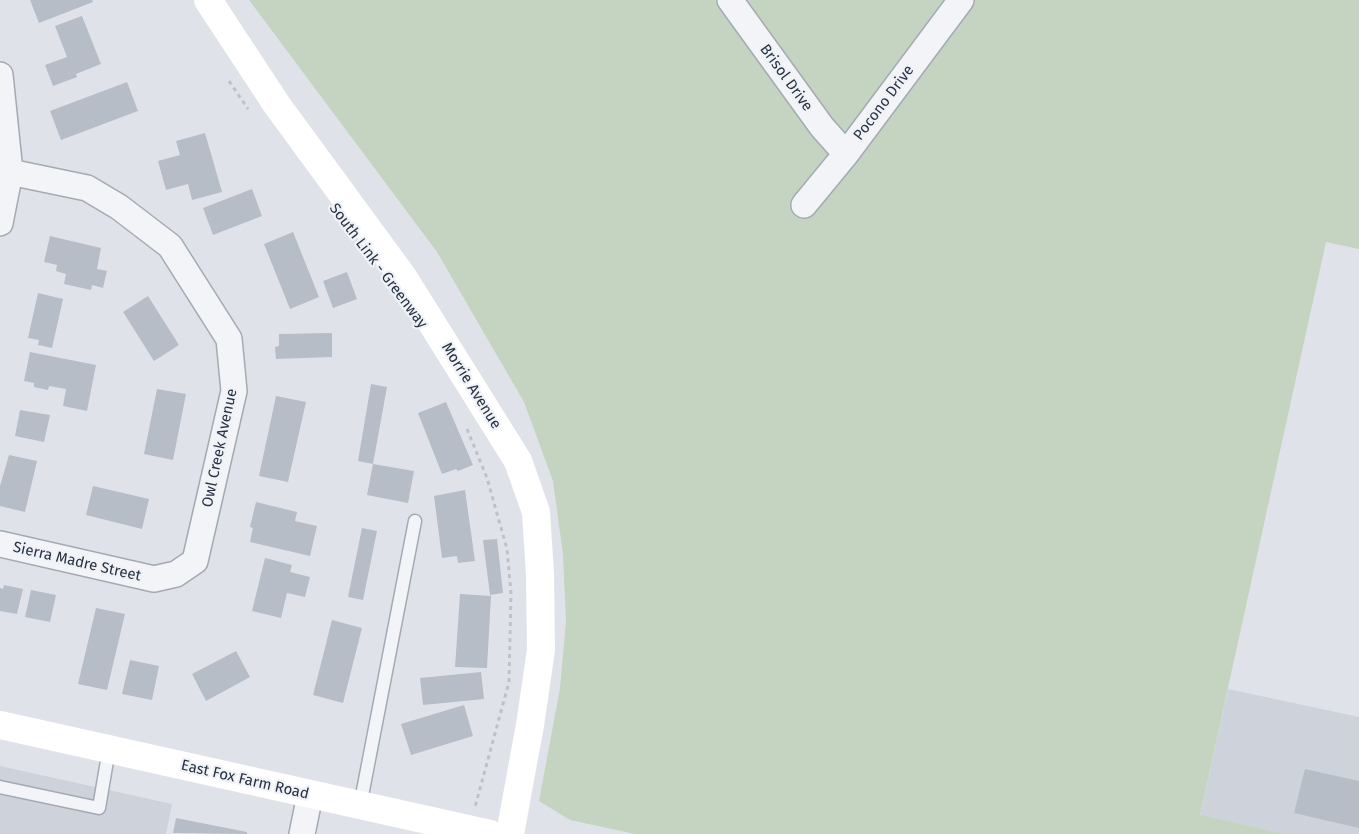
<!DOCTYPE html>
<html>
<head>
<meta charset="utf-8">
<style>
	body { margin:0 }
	canvas { display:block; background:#dfe3e9 }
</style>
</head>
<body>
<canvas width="1359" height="834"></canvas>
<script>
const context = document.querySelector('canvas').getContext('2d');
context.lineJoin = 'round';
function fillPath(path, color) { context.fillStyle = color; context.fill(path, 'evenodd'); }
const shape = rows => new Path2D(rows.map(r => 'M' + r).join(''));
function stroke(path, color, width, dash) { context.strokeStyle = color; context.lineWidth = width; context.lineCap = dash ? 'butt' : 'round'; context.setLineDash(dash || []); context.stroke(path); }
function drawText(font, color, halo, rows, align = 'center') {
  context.font = font + ' "Fira Sans",sans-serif'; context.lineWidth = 4.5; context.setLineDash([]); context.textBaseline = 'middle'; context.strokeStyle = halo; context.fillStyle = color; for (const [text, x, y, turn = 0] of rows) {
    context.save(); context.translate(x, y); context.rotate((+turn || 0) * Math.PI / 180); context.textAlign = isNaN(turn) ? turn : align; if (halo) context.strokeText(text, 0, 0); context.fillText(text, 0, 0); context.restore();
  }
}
fillPath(shape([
	[1228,689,1359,717,1359,834,1284,834,1200,816],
	[0,766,172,804,166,834,0,834]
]), '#cdd2db');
fillPath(shape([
	[249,0,1359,0,1359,249,1326,242,1200,815,1284,834,635,834,570,820,539,801,560,688,566,621,563,555,553,481,524,402,437,252]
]), '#c5d4c0');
fillPath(shape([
	[30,0,92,0,93,2,39,23],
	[82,16,101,64,76,74,77,77,53,86,45,65,67,57,55,26],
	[127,82,138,111,61,140,50,111],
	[205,133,222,192,192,200,188,184,166,190,158,161,180,155,176,141],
	[252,189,262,216,213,235,203,208],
	[293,232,319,297,290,309,264,244],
	[50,236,101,248,97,269,107,271,103,288,92,285,91,290,64,284,66,274,56,271,57,265,44,262],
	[347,272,357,299,333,308,323,281],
	[38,293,63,299,52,348,38,345,39,340,28,338],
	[148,296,179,345,154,361,123,312],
	[332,333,332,357,276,359,275,347,279,346,279,334],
	[30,352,96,365,87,411,63,406,66,389,49,386,48,390,34,387,34,383,24,381],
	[371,384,387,387,373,464,358,461],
	[157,389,186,394,173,460,144,454],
	[276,396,306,402,288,482,259,476],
	[446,402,473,465,458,471,456,469,442,474,418,413],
	[20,410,50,415,44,442,15,436],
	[9,455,37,461,25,512,0,506,0,486],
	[373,464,414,471,408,503,367,495],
	[93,486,149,499,142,529,86,515],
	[465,490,475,561,458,563,457,556,442,558,434,496],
	[256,502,297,512,295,521,317,526,310,556,250,542,253,528,250,527],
	[362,528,377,531,363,600,348,597],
	[497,539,503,593,490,595,483,540],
	[265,558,292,565,290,572,310,577,305,597,287,593,281,618,252,611],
	[4,585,23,589,17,614,0,611,0,588,3,589],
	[31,590,56,595,50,622,25,617],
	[460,594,491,596,487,668,455,667],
	[96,608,125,614,107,690,78,684],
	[332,620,362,628,343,703,313,695],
	[236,651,250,677,206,701,192,674],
	[130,660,159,666,152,700,122,694],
	[481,672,484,699,423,705,420,678],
	[464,705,473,736,411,755,401,724],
	[1305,769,1359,781,1359,828,1294,813],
	[176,818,247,832,247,834,173,833]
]), '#b6bdc6');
const service = shape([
	[0,787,99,808,109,749],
	[360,806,415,521]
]);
const minor = shape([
	[730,0,822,127,846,154],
	[0,75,10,172,0,223],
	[0,170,87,188,119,207,170,246,229,339,234,391,195,561,176,574,154,579,0,544],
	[804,205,846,154,961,0],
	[302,834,310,795]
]);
stroke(service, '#a4aab3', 15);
stroke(minor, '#a4aab3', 28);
stroke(shape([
	[229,81,248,109],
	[467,429,487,478,507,549,511,593,509,682,475,807]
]), '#bdc1c8', 3, [4, 4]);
stroke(service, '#f2f4f7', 12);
stroke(minor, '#f2f4f7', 25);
stroke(shape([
	[208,0,277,105,403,277,518,461,536,512,540,575,541,650,530,725,510,834],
	[0,725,490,834]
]), '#fff', 28);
drawText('15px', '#273141', '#eff2f7', [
	["Brisol Drive",786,78,54],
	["Pocono Drive",884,103,-53],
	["South Link - Greenway",378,266,53],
	["Morrie Avenue",471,386,58],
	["Owl Creek Avenue",220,448,-78],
	["Sierra Madre Street",77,562,13],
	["East Fox Farm Road",245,780,13]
]);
</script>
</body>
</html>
